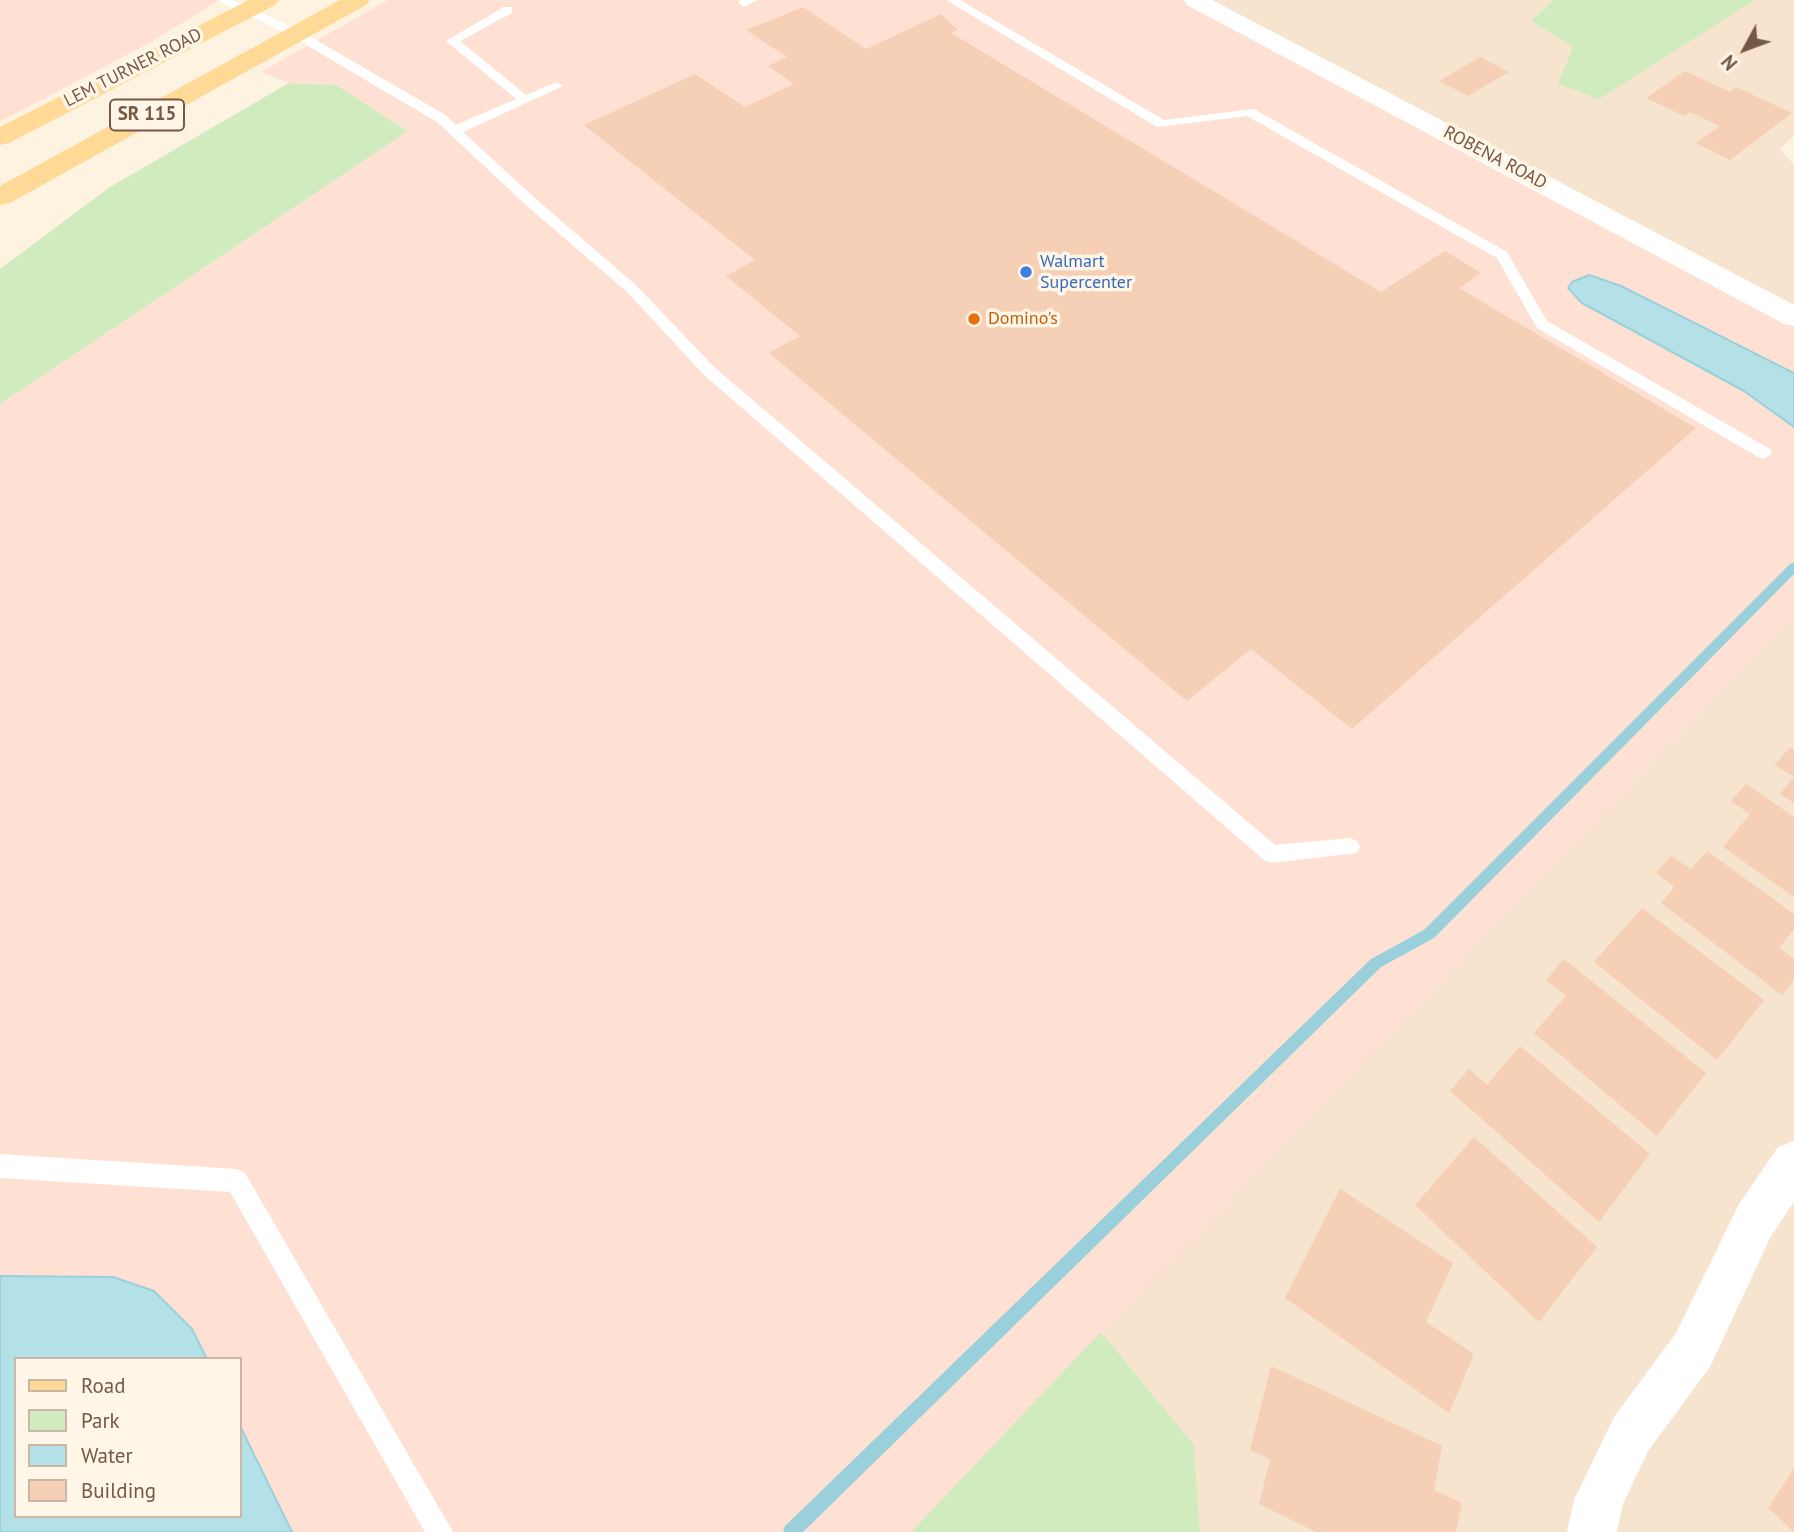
<!DOCTYPE html>
<html>
<head>
<meta charset="utf-8">
<style>
	body { margin:0 }
	#map { position:relative; width:1794px; height:1532px; overflow:hidden; background:#fef3e0; font-family:"PT Sans",sans-serif }
	canvas { display:block }
	.legend { position:absolute; left:14px; top:1357px; width:228px; height:161px; box-sizing:border-box; background:#fff6e8; border:2px solid #c8b7a7; margin:0; padding:9px 12px; list-style:none; font-size:21px; color:#765846 }
	.legend li { display:flex; align-items:center; gap:14px; height:35px }
	.legend b { width:35px; border:2px solid #c8b7a7 }
	.north { position:absolute; left:1710px; top:14px; width:70px; height:70px; -webkit-text-stroke:5px #fff6e8; paint-order:stroke; rotate:229deg; font-size:19px; font-weight:700; line-height:28px; text-align:center; color:#765846 }
	.north::after { content:''; display:block; margin:auto; width:24px; height:32px; background:#765846; clip-path:polygon(50% 0,100% 100%,50% 72%,0 100%) }
</style>
</head>
<body>
<div id="map">
<canvas width="1794" height="1532"></canvas>
<ul class="legend">
<li><b style="height:9px;background:#ffd996"></b>Road</li>
<li><b style="height:19px;background:#d0ecbe"></b>Park</li>
<li><b style="height:19px;background:#b4e0e8"></b>Water</li>
<li><b style="height:19px;background:#f5d0b6"></b>Building</li>
</ul>
<div class="north">N</div>
</div>
<script>
const context = document.querySelector('canvas').getContext('2d');
context.lineJoin = 'round';
function fillPath(path, color) { context.fillStyle = color; context.fill(path, 'evenodd'); }
const shape = rows => new Path2D(rows.map(r => 'M' + r).join(''));
function stroke(path, color, width, dash) { context.strokeStyle = color; context.lineWidth = width; context.lineCap = dash ? 'butt' : 'round'; context.setLineDash(dash || []); context.stroke(path); }
function drawText(font, color, halo, rows, align = 'center') {
  context.font = font + ' "PT Sans",sans-serif'; context.lineWidth = 7; context.setLineDash([]); context.textBaseline = 'middle'; context.strokeStyle = halo; context.fillStyle = color; for (const [text, x, y, turn = 0] of rows) {
    context.save(); context.translate(x, y); context.rotate((+turn || 0) * Math.PI / 180); context.textAlign = isNaN(turn) ? turn : align; if (halo) context.strokeText(text, 0, 0); context.fillText(text, 0, 0); context.restore();
  }
}
fillPath(shape([
	[1211,0,1554,0,1531,21,1573,47,1599,98,1755,0,1794,0,1794,135,1780,149,1794,165,1794,305],
	[1794,616,1794,1532,1200,1532,1194,1445,1101,1332]
]), '#f6e4ce');
fillPath(shape([
	[0,0,220,0,151,42,0,122],
	[388,0,1211,0,1794,305,1794,616,911,1532,0,1532,0,404,408,131,336,85,289,83,261,72],
	[16,1359,240,1359,240,1516,16,1516]
]), '#ffe1d3');
fillPath(shape([
	[1554,0,1755,0,1599,99,1558,84,1573,47,1531,21],
	[289,83,336,85,408,131,0,404,0,269,110,187],
	[1101,1332,1194,1445,1200,1532,911,1532]
]), '#d0ecbe');
const water = shape([
	[1589,275,1621,286,1794,373,1794,427,1744,391,1582,303,1568,288,1572,282,1589,275],
	[0,1276,113,1277,154,1291,192,1329,207,1359,16,1359,16,1516,240,1516,240,1426,292,1532,0,1532,0,1276]
]);
fillPath(water, '#b4e0e8');
stroke(water, '#99d0db', 2);
fillPath(shape([
	[1794,563,1794,574,1434,938,1381,967,803,1532,783,1532,785,1526,1371,959,1424,930,1790,564,1794,563]
]), '#99d0db');
fillPath(shape([
	[803,7,866,49,941,14,958,30,951,33,1381,292,1445,251,1481,273,1459,288,1696,428,1352,729,1251,649,1187,701,769,353,800,336,726,276,755,260,584,125,695,74,745,107,794,84,768,66,787,57,746,30],
	[1480,57,1509,72,1468,96,1439,81],
	[1685,71,1730,92,1736,87,1792,113,1730,160,1696,143,1720,126,1690,112,1684,116,1646,98],
	[1790,747,1794,750,1794,803,1780,794,1794,777,1775,765],
	[1746,784,1794,817,1794,897,1723,847,1750,814,1731,801],
	[1707,851,1794,914,1794,929,1779,948,1794,959,1794,980,1782,995,1661,903,1674,887,1656,873,1671,856,1691,869],
	[1642,908,1764,1000,1717,1060,1594,962],
	[1564,959,1706,1073,1657,1136,1534,1033,1566,996,1546,980],
	[1520,1046,1650,1154,1599,1222,1450,1091,1469,1069,1487,1085],
	[1474,1137,1597,1247,1539,1322,1415,1205],
	[1340,1189,1453,1263,1426,1322,1474,1354,1449,1413,1285,1298],
	[1271,1366,1442,1446,1434,1490,1462,1503,1456,1532,1316,1532,1259,1504,1270,1459,1250,1450],
	[1794,1468,1794,1532,1768,1508]
]), '#f5d0b6');
fillPath(shape([
	[217,0,233,0,299,30,447,116,456,125,516,99,446,41,504,7,512,7,512,13,460,41,526,95,557,82,563,86,463,132,537,200,637,286,714,367,1275,845,1350,838,1357,841,1360,847,1357,853,1271,863,1264,860,704,375,627,292,527,206,437,122,291,36,217,0],
	[741,0,757,0,744,7,738,3,741,0],
	[946,0,960,0,1164,120,1254,109,1507,252,1547,321,1770,449,1772,453,1764,459,1758,457,1537,328,1497,258,1247,116,1157,127,946,0],
	[0,1154,237,1169,245,1173,453,1532,425,1532,230,1192,0,1178,0,1154]
]), '#fff');
fillPath(shape([
	[1184,0,1212,0,1794,305,1794,326,1784,324,1187,5,1184,0],
	[1794,1141,1794,1202,1771,1236,1710,1367,1648,1451,1623,1504,1617,1532,1567,1532,1574,1500,1614,1417,1676,1333,1739,1204,1778,1147,1794,1141]
]), '#fff');
fillPath(shape([
	[249,0,279,0,275,5,9,143,0,145,0,127,249,0],
	[340,0,370,0,366,5,10,203,0,205,0,186,340,0]
]), '#ffd996');
for (const [x, y, r, color] of [
	[1026,272,7,"#3f7fe0"],
	[974,319,7,"#e8710a"]
]) { const dot = new Path2D(); dot.arc(x, y, r, 0, 2 * Math.PI); context.fillStyle = color; context.fill(dot); stroke(dot, '#fff6e8', 2.5); }
drawText('18px', '#765846', '#fff6e8', [
	["LEM TURNER ROAD",133,68,-27],
	["ROBENA ROAD",1495,158,28]
]);
drawText('18px', '#366cbe', '#fff6e8', [
	["Walmart",1040,262],
	["Supercenter",1040,283]
], 'left');
drawText('18px', '#c56008', '#fff6e8', [
	["Domino's",988,319]
], 'left');
for (const [x, y, w] of [
	[147,115,74]
]) { const box = new Path2D(); box.roundRect(x - w / 2, y - 15.5, w, 31, 5); context.fillStyle = '#fff6e8'; context.fill(box); stroke(box, '#765846', 2); }
drawText('bold 19px', '#765846', null, [
	["SR 115",147,115]
]);
</script>
</body>
</html>
